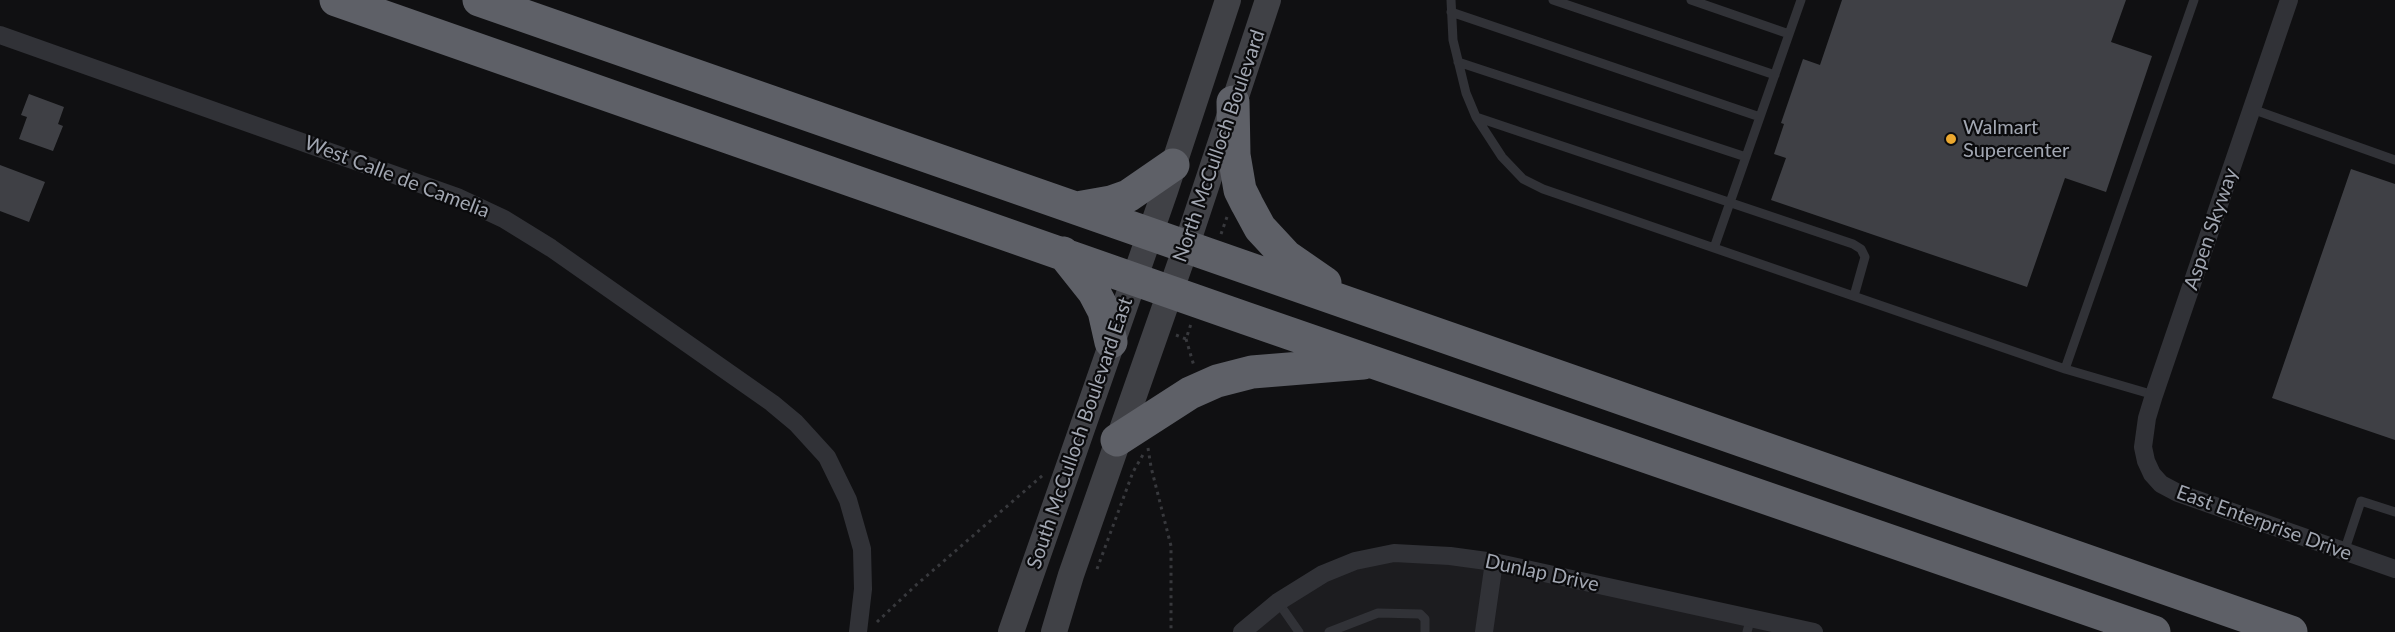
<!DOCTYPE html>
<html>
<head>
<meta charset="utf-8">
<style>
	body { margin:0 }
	canvas { display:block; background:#101012 }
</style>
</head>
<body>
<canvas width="2395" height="632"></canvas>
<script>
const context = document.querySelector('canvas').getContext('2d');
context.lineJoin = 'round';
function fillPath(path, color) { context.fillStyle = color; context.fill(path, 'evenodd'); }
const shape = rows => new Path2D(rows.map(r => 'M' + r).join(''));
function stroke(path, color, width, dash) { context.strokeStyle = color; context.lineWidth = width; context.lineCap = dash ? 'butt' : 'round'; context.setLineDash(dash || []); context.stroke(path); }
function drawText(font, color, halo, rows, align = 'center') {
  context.font = font + ' Lato,sans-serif'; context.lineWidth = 4.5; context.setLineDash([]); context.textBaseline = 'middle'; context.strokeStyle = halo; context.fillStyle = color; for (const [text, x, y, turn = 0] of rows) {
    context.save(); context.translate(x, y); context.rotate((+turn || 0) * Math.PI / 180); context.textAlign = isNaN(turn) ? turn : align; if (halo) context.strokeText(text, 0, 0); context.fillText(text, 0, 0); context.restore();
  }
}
fillPath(shape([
	[1417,553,1814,632,1243,632,1309,581]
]), '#1c1c1f');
fillPath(shape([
	[1842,0,2126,0,2111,42,2152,56,2106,192,2065,178,2027,287,1771,200,1786,158,1774,154,1784,124,1781,123,1803,59,1820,65],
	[29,94,64,107,58,124,63,126,53,151,19,139,27,117,21,115],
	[0,165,45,182,29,222,0,211],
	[2351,169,2395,184,2395,440,2272,398]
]), '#3f4045');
stroke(shape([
	[1221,234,1227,217],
	[1176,335,1186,339,1191,324],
	[1186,339,1194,366],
	[1148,448,1151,467,1171,546,1171,632],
	[1097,569,1133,472,1144,453],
	[877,622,915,586,1043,475]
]), '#38393d', 3, [3, 4.5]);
stroke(shape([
	[1451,0,1453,40,1466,93,1476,117,1502,157,1523,179,1543,189,2065,369,2154,395],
	[1553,0,1775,75],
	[1691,0,1789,34],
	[1451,12,1760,117],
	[1458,62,1746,157],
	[2252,109,2395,160],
	[1476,117,1853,244,1861,249,1865,257,1854,296],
	[1714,248,1801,0],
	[2065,369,2194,0],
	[2344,552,2361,501,2395,512],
	[1278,602,1299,632],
	[1329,632,1378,613,1420,614,1425,619,1425,632],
	[1747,632,1751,617]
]), '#313237', 9);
stroke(shape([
	[2289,0,2154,395,2147,418,2143,447,2146,461,2152,474,2161,484,2178,493,2395,569],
	[0,35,457,197,504,219,551,248,772,403,796,423,827,457,848,500,862,549,863,589,858,632],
	[1242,632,1278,602,1323,574,1355,561,1394,553,1450,556,1494,562,1814,632],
	[1484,632,1494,562]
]), '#313237', 18);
stroke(shape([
	[1011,632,1165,191,1228,0],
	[1054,632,1071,575,1186,247,1268,0]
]), '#404146', 26);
stroke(shape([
	[336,0,1245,318,2154,632],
	[479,0,2291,632],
	[1233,102,1234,155,1240,190,1247,204,1260,228,1286,256,1325,283],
	[1077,208,1111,202,1128,196,1173,165],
	[1063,253,1094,292,1104,311,1111,342],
	[1117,440,1190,393,1217,381,1252,372,1363,363]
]), '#5e6067', 33);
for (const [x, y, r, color] of [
	[1951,139,6,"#eba82f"]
]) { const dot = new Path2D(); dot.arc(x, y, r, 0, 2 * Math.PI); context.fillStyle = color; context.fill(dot); stroke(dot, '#0b0b0d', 2); }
drawText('20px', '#a2a7b2', '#0b0b0d', [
	["Walmart",1963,128],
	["Supercenter",1963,151]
], 'left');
drawText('20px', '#a2a7b2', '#0b0b0d', [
	["North McCulloch Boulevard",1219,146,-71],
	["West Calle de Camelia",397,177,21],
	["Aspen Skyway",2211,229,-71],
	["South McCulloch Boulevard East",1080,433,-71],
	["East Enterprise Drive",2264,523,20],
	["Dunlap Drive",1542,573,12]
]);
</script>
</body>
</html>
